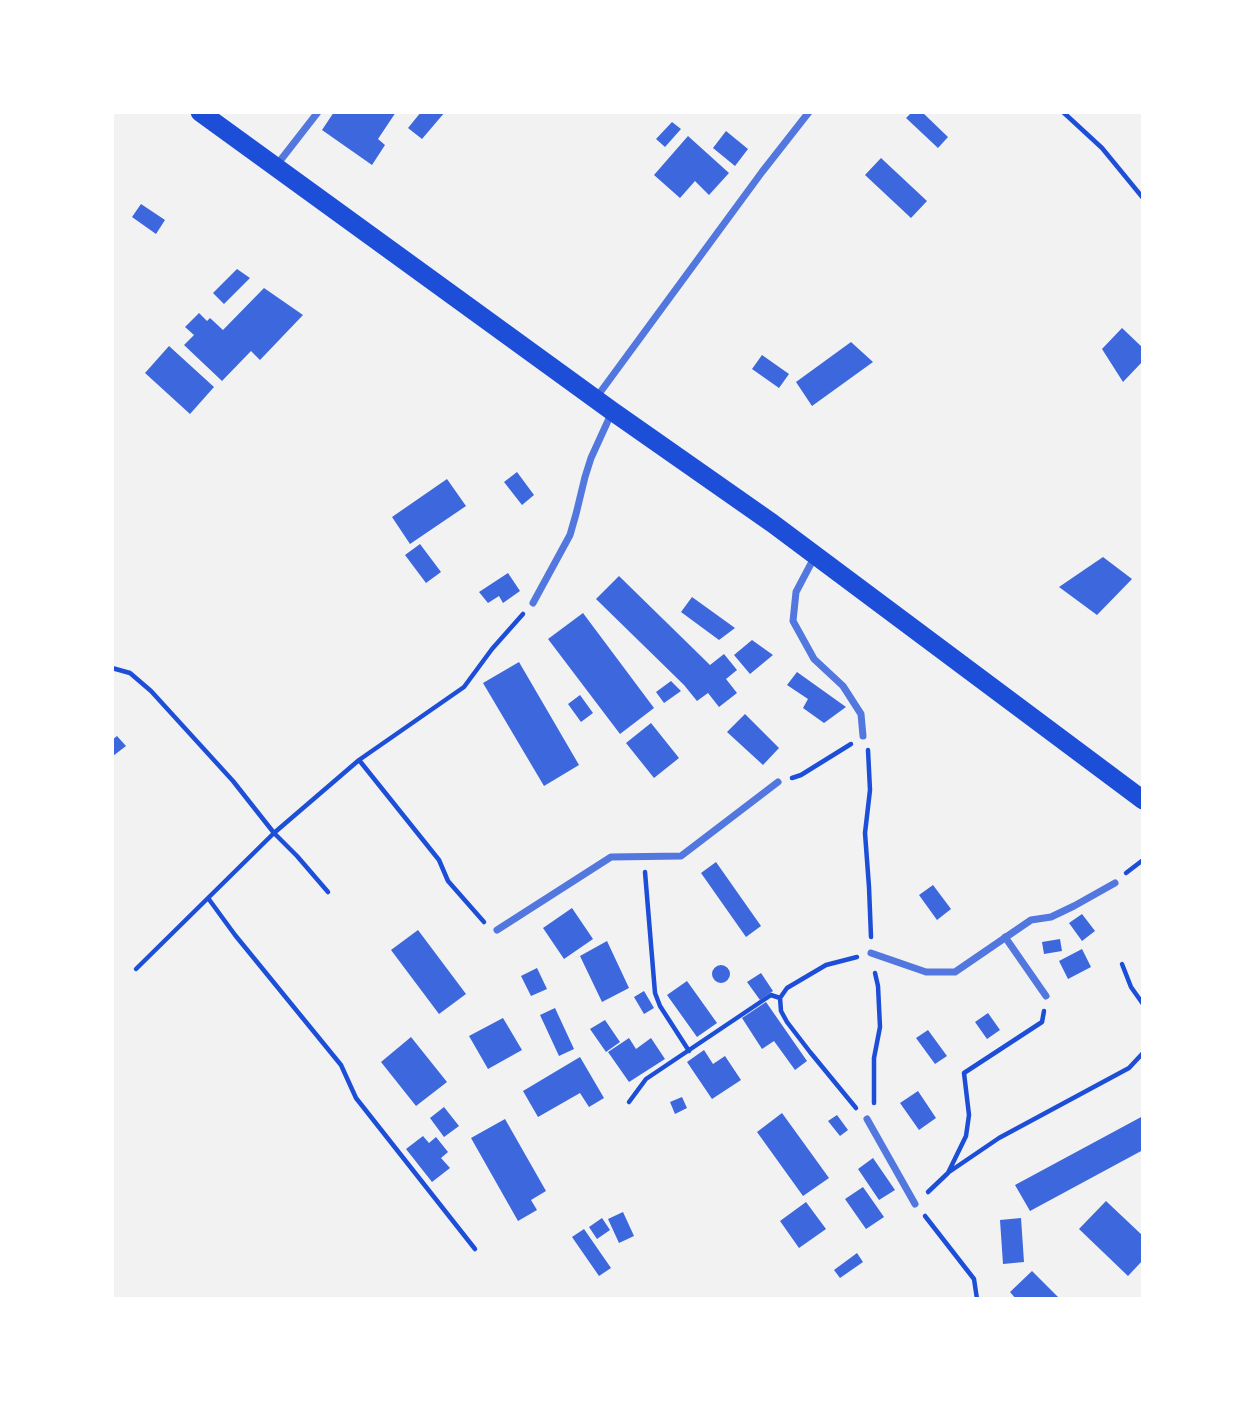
<!DOCTYPE html>
<html>
<head>
<meta charset="utf-8">
<style>
	body { margin:0 }
	#map { position:relative; width:1255px; height:1411px; overflow:hidden; background:#f2f2f2; font-family:"DM Sans",sans-serif }
	canvas { display:block }
	.frame { position:absolute; inset:0; border:114px solid #fff; pointer-events:none }
</style>
</head>
<body>
<div id="map">
<canvas width="1255" height="1411"></canvas>
<div class="frame"></div>
</div>
<script>
const context = document.querySelector('canvas').getContext('2d');
context.lineJoin = 'round';
function fillPath(path, color) { context.fillStyle = color; context.fill(path, 'evenodd'); }
const shape = rows => new Path2D(rows.map(r => 'M' + r).join(''));
function stroke(path, color, width, dash) { context.strokeStyle = color; context.lineWidth = width; context.lineCap = dash ? 'butt' : 'round'; context.setLineDash(dash || []); context.stroke(path); }
fillPath(shape([
	[334,112,396,112,378,139,385,145,372,165,322,130],
	[421,112,445,112,422,139,408,128],
	[912,112,922,112,948,137,938,148,906,118],
	[672,122,681,129,665,147,656,139],
	[726,131,748,149,735,166,713,148],
	[688,136,729,173,709,195,695,181,680,198,654,175],
	[881,158,927,201,911,218,865,175],
	[141,204,165,220,156,234,132,217],
	[237,269,250,278,224,304,213,293],
	[264,288,303,315,260,360,251,351,222,381,184,345,194,335,185,327,199,313,207,321,210,318,223,330],
	[1122,328,1143,348,1143,361,1123,382,1102,349],
	[851,342,873,362,812,406,796,382],
	[169,346,214,387,190,414,145,373],
	[762,355,789,374,779,388,752,369],
	[517,472,534,495,522,505,504,482],
	[447,479,466,506,410,544,392,517],
	[420,544,441,572,426,583,405,555],
	[1103,557,1132,579,1097,615,1059,587],
	[508,573,520,591,503,603,499,596,488,603,479,592],
	[619,576,710,665,724,654,737,670,726,679,737,693,719,707,708,693,697,701,684,685,596,599],
	[692,597,735,628,719,640,681,612],
	[583,613,654,708,620,734,548,639],
	[752,640,773,655,750,674,734,655],
	[519,662,579,765,544,786,483,683],
	[797,672,846,707,824,723,803,708,808,699,787,685],
	[671,681,681,691,664,703,656,692],
	[580,695,593,713,581,722,568,704],
	[745,714,779,748,763,765,727,732],
	[651,723,679,758,654,778,626,743],
	[117,736,126,746,113,756,112,755,112,740],
	[716,862,761,926,746,937,701,873],
	[933,885,951,909,937,920,919,895],
	[572,908,593,939,564,959,543,928],
	[1082,914,1095,931,1082,941,1069,923],
	[418,930,466,994,439,1014,391,950],
	[1060,939,1062,951,1044,954,1042,942],
	[607,941,629,988,602,1002,580,956],
	[1082,949,1091,967,1068,979,1059,961],
	'712 974a9 9 0 1 1 18 0a9 9 0 1 1-18 0Z',
	[537,968,547,989,531,996,521,976],
	[761,973,773,991,760,1000,747,982],
	[687,981,717,1023,697,1037,667,995],
	[644,991,654,1008,644,1014,634,997],
	[766,1002,807,1061,795,1070,774,1041,762,1049,742,1018],
	[555,1008,574,1049,559,1056,540,1015],
	[988,1013,1000,1030,987,1039,975,1022],
	[503,1018,522,1050,488,1069,469,1036],
	[605,1020,620,1042,606,1052,590,1029],
	[928,1030,947,1056,935,1064,916,1038],
	[411,1037,447,1082,416,1106,381,1062],
	[629,1038,636,1049,651,1038,665,1059,629,1082,608,1052],
	[704,1050,713,1064,725,1056,741,1080,712,1099,687,1062],
	[580,1057,604,1098,589,1107,580,1093,538,1117,523,1091],
	[918,1091,936,1118,919,1130,900,1103],
	[682,1097,687,1108,675,1114,670,1102],
	[444,1107,459,1126,444,1137,430,1118],
	[782,1113,829,1178,803,1196,757,1132],
	[837,1115,848,1130,840,1136,828,1121],
	[1143,1116,1143,1150,1030,1211,1015,1185],
	[505,1119,546,1191,531,1200,537,1210,518,1221,471,1138],
	[423,1136,429,1143,436,1137,448,1152,441,1158,450,1168,432,1182,406,1149],
	[873,1158,895,1190,879,1200,858,1169],
	[863,1187,884,1217,866,1229,845,1199],
	[1106,1201,1143,1236,1143,1260,1128,1276,1079,1229],
	[806,1202,826,1229,799,1248,780,1221],
	[623,1212,634,1236,619,1243,608,1219],
	[602,1218,610,1230,597,1239,589,1227],
	[1021,1218,1024,1262,1003,1264,1000,1220],
	[584,1229,611,1268,599,1276,572,1237],
	[857,1253,863,1262,840,1278,834,1270],
	[1032,1271,1060,1299,1016,1299,1010,1292]
]), '#3d67dc');
stroke(shape([
	[1063,112,1102,148,1143,198],
	[112,668,130,673,151,691,233,781,274,833,297,856,328,892],
	[868,750,870,790,865,833,869,887,871,937],
	[359,760,439,860,448,881,484,922],
	[792,778,801,775,851,744],
	[645,872,655,993,660,1006,689,1051],
	[1126,873,1143,860],
	[208,898,235,935,341,1065,356,1098,475,1249],
	[1122,964,1131,987,1143,1004],
	[136,969,274,833,359,760,464,687,492,649,523,614],
	[629,1102,646,1079,771,995,780,998],
	[874,1103,874,1058,880,1027,878,986,875,973],
	[856,1108,810,1052,787,1022,781,1011,780,998,787,988,826,965,857,957],
	[949,1172,999,1138,1129,1068,1143,1053],
	[928,1192,948,1173,966,1136,969,1115,964,1073,1042,1022,1044,1011],
	[925,1216,974,1279,977,1299]
]), '#1d4ed8', 4.5);
stroke(shape([
	[276,166,318,112],
	[596,398,762,172,809,112],
	[815,556,796,592,793,621,814,659,843,686,861,714,863,736],
	[533,603,570,535,576,514,585,477,591,458,612,412],
	[497,930,611,857,681,856,778,782],
	[1005,937,1046,996],
	[871,953,926,972,955,972,1031,920,1051,917,1074,906,1115,883],
	[867,1119,915,1204]
]), '#5277de', 7);
stroke(shape([
	[200,112,612,411,772,523,1143,800]
]), '#1d4ed8', 19);
</script>
</body>
</html>
